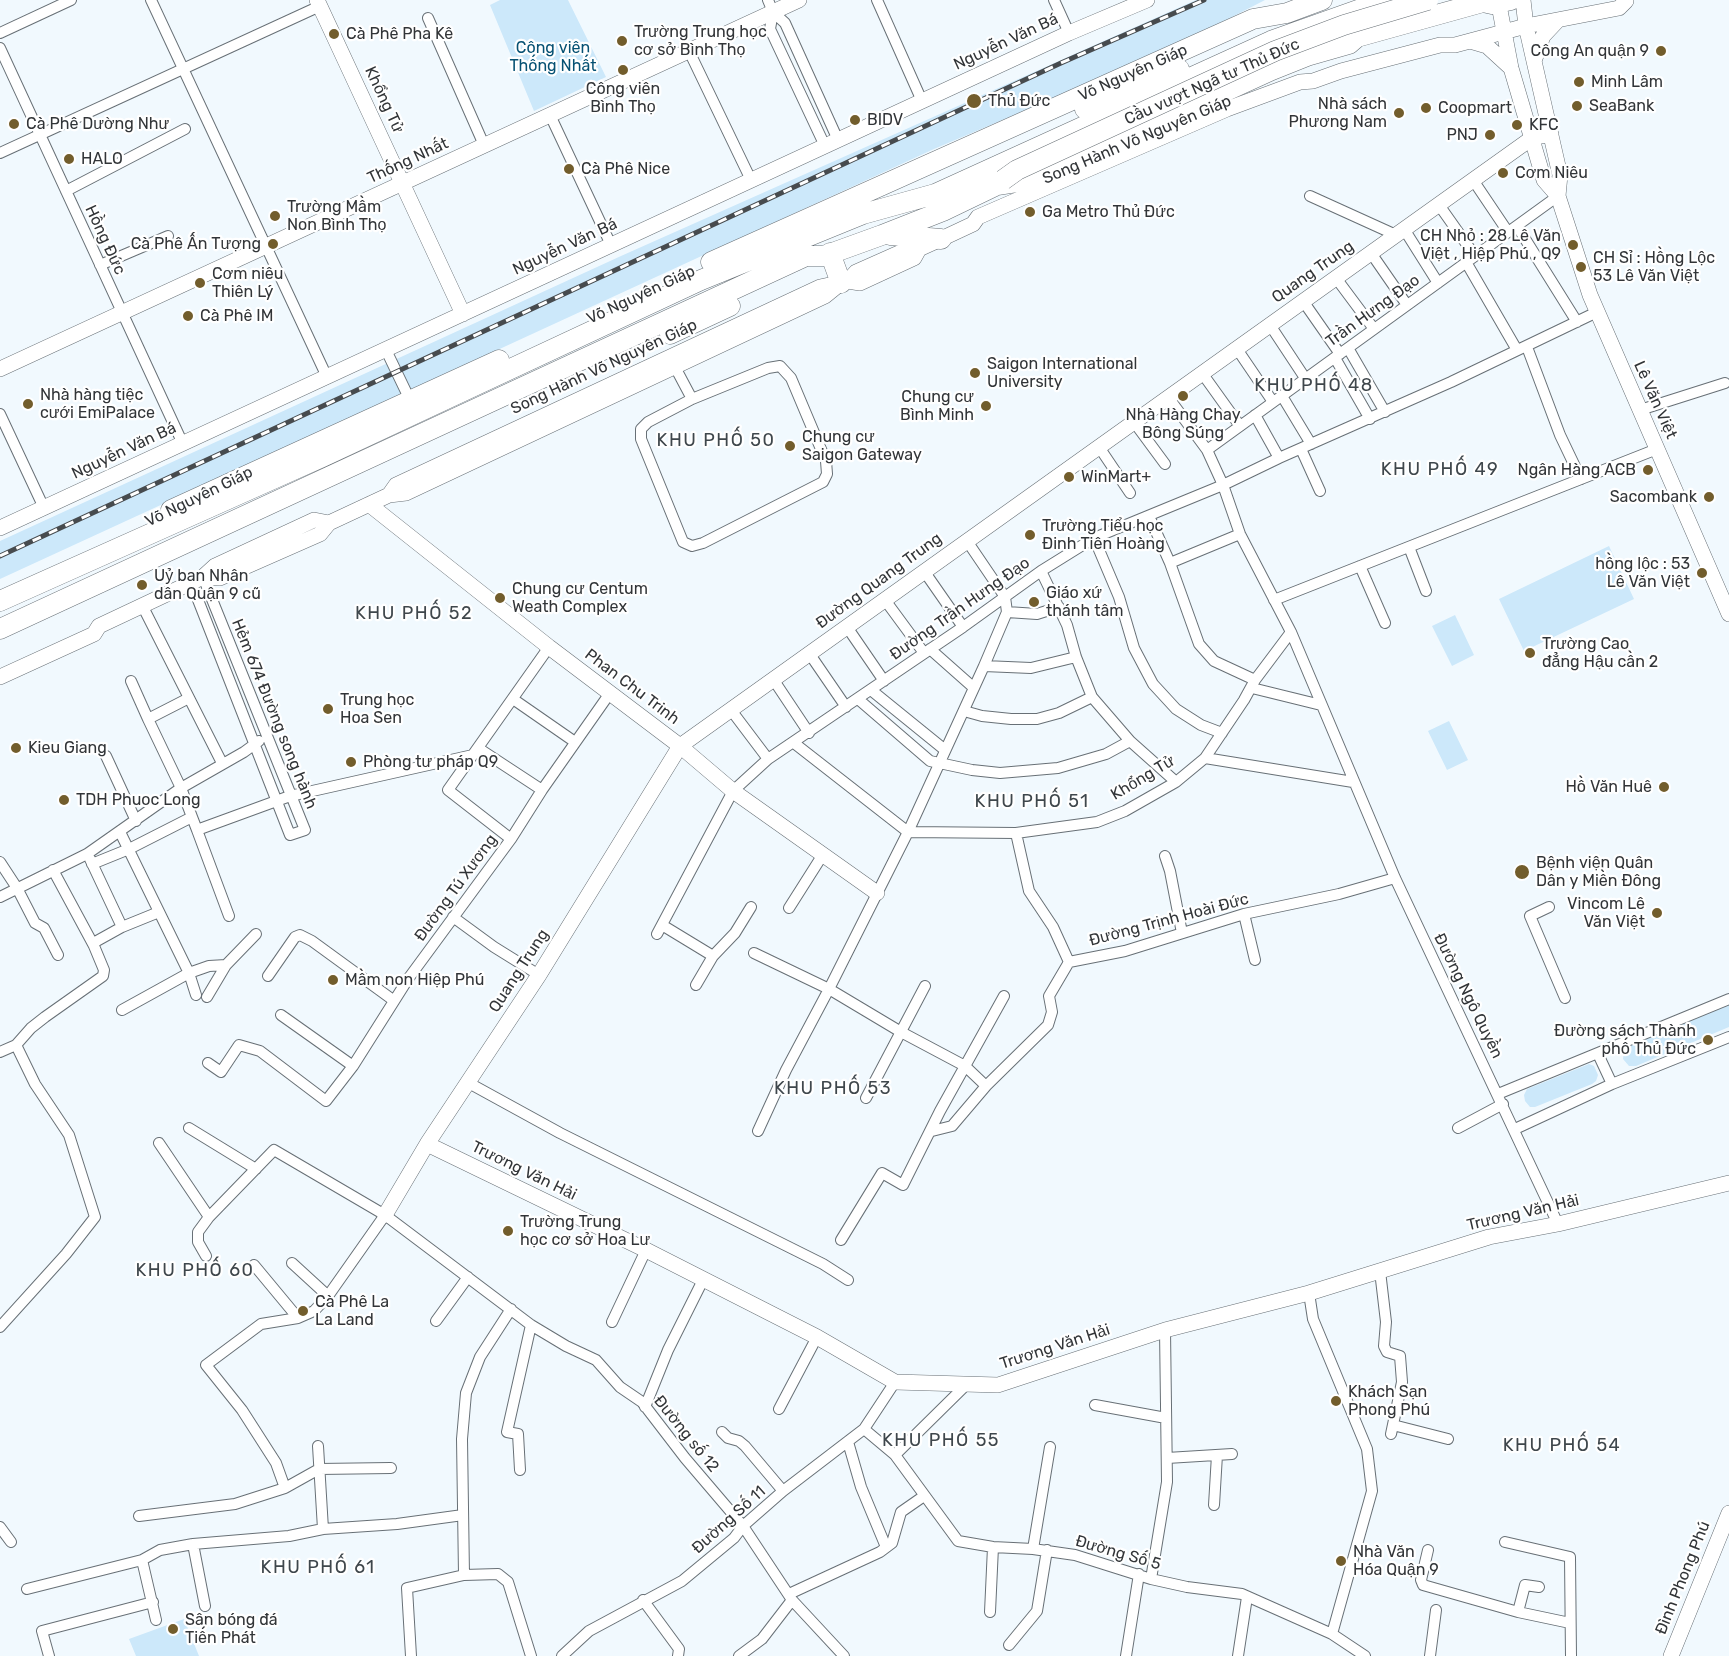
<!DOCTYPE html>
<html>
<head>
<meta charset="utf-8">
<style>
	body { margin:0 }
	canvas { display:block; background:#f1f9fe }
</style>
</head>
<body>
<canvas width="1729" height="1656"></canvas>
<script>
const context = document.querySelector('canvas').getContext('2d');
context.lineJoin = 'round';
function fillPath(path, color) { context.fillStyle = color; context.fill(path, 'evenodd'); }
const shape = rows => new Path2D(rows.map(r => 'M' + r).join(''));
function stroke(path, color, width, dash) { context.strokeStyle = color; context.lineWidth = width; context.lineCap = dash ? 'butt' : 'round'; context.setLineDash(dash || []); context.stroke(path); }
function drawText(font, color, halo, rows, align = 'center') {
  context.font = font + ' Rubik,sans-serif'; context.lineWidth = 4.5; context.setLineDash([]); context.textBaseline = 'middle'; context.strokeStyle = halo; context.fillStyle = color; for (const [text, x, y, turn = 0] of rows) {
    context.save(); context.translate(x, y); context.rotate((+turn || 0) * Math.PI / 180); context.textAlign = isNaN(turn) ? turn : align; if (halo) context.strokeText(text, 0, 0); context.fillText(text, 0, 0); context.restore();
  }
}
fillPath(shape([
	[500,0,568,0,606,77,534,111,490,5],
	[1196,0,1265,0,1172,48,934,149,0,579,0,541,621,256],
	[1609,546,1634,599,1524,651,1499,599],
	[1455,615,1474,655,1452,666,1432,626],
	[1449,721,1468,760,1447,770,1428,731],
	[1729,1005,1729,1027,1636,1066,1629,1066,1623,1059,1624,1052,1632,1045],
	[1589,1064,1594,1066,1598,1075,1596,1081,1592,1084,1535,1107,1530,1107,1525,1101,1524,1095,1527,1089],
	[184,1619,199,1656,136,1656,129,1639]
]), '#cce8fa');
const street = shape([
	[151,0,327,377],
	[768,0,773,12,785,23,838,140],
	[877,0,922,101],
	[1054,0,1069,33],
	[773,12,770,29,825,146],
	[428,18,484,145],
	[0,33,71,0],
	[0,48,183,444],
	[689,51,751,180],
	[550,115,611,245],
	[0,153,320,6],
	[1473,180,1508,232],
	[66,191,185,129],
	[1310,196,1396,235],
	[1439,205,1475,256],
	[1517,226,1577,322],
	[1404,229,1438,283],
	[1371,253,1407,305],
	[1466,262,1517,350],
	[100,265,168,236],
	[1336,278,1374,329],
	[1303,301,1340,354],
	[1270,325,1305,378],
	[1527,347,1560,435,1581,479],
	[1348,348,1385,412],
	[1237,349,1273,402],
	[386,350,410,400],
	[1335,358,1370,419],
	[675,367,692,399,648,422,641,429,641,439,683,542,692,546,703,543,823,482,827,474,826,461,791,378,780,366,768,368,692,399],
	[1202,373,1240,426],
	[1282,396,1311,444],
	[1168,397,1207,450,1223,485,1240,534,1291,632,1395,878,1558,1224],
	[1640,410,1725,383],
	[0,414,44,508],
	[1255,415,1279,458],
	[1134,422,1165,464],
	[1099,447,1130,493],
	[1301,449,1320,491],
	[1207,450,1558,196],
	[1149,516,1170,563,1199,644,1214,661,1255,680],
	[1094,538,1119,597,1134,648,1153,684,1176,709,1201,725,1222,733],
	[1409,547,1426,591],
	[1170,563,1240,534],
	[1360,566,1385,623],
	[924,571,963,627],
	[1041,571,1067,625,1076,657,1092,697,1130,741,1176,782],
	[191,582,290,835,305,830,203,577],
	[885,600,924,653],
	[1274,600,1657,449],
	[142,605,222,763],
	[1007,612,1037,614,1059,607],
	[847,627,884,681],
	[930,649,974,688],
	[809,653,846,707],
	[984,666,1031,668,1076,657],
	[773,679,809,733],
	[131,681,148,719],
	[1252,688,1321,705],
	[871,690,945,750],
	[189,698,148,719,181,788,192,817],
	[513,699,575,742],
	[858,699,930,761,972,770,1000,773,1058,768,1106,754,1130,741],
	[731,710,768,759],
	[964,711,982,716,1011,719,1037,719,1059,713,1092,697],
	[794,743,908,832,1016,833,1097,822,1125,811,1176,782,1205,758,1244,700,1255,680,1291,632],
	[478,748,542,790],
	[106,756,136,821],
	[1205,758,1353,782],
	[197,830,229,916],
	[120,832,189,973,196,995],
	[1016,833,1029,891,1053,927,1069,962],
	[511,839,448,790,549,647],
	[1165,856,1170,871,1182,933],
	[90,859,122,927],
	[0,862,17,888,35,923,44,928,58,955],
	[92,864,129,849,192,817,197,830,290,796,473,755],
	[53,870,94,946],
	[0,897,87,854,181,788,244,752,259,741],
	[1549,907,1530,916,1565,998],
	[789,908,822,856],
	[1244,914,1255,960],
	[453,917,494,947,539,975],
	[662,925,713,956,696,985],
	[657,934,733,791,768,759,963,627,1041,571,1094,538,1223,485,1279,458,1451,382,1597,312],
	[754,953,829,989,901,1032,965,1066,986,1086],
	[713,956,735,933,751,907],
	[268,976,295,937,300,935,312,941,393,1000],
	[207,997,226,965],
	[122,1010,189,973,209,966,226,965,256,934],
	[281,1015,353,1066],
	[0,1052,16,1045,31,1028,45,1017,103,976,104,970,94,946,95,942,122,927,159,912],
	[1598,1054,1612,1084],
	[208,1063,221,1072,239,1045,260,1051,326,1101,353,1066,408,979,511,839,542,790,610,693],
	[467,1082,560,1133,823,1264,848,1280],
	[1498,1094,1729,999],
	[866,1098,925,986],
	[189,1128,256,1169],
	[1458,1128,1503,1104],
	[1515,1129,1612,1084,1729,1037],
	[758,1131,786,1070,829,989,908,832,984,666,1007,612,1005,597,967,541],
	[932,1131,952,1126,986,1086,1048,1025,1052,1012,1049,996,1069,962,1125,951,1244,914,1339,894,1395,878],
	[159,1143,209,1217],
	[841,1240,882,1173,903,1185,940,1111,1004,996],
	[206,1256,198,1242,198,1232,209,1217,274,1150,385,1215,531,1325,566,1346,596,1360,620,1387,642,1402,685,1458,743,1526,792,1600,762,1639,739,1656],
	[292,1263,328,1296],
	[254,1265,298,1318],
	[1380,1271,1386,1322,1384,1346,1387,1352,1400,1356,1402,1382,1391,1434],
	[1309,1293,1313,1319,1367,1449,1372,1491,1332,1634],
	[436,1321,468,1277],
	[612,1322,646,1250],
	[0,1327,66,1254,95,1217,69,1135,35,1084,16,1045],
	[1095,1405,1166,1418],
	[645,1407,668,1350,703,1280],
	[779,1409,817,1337],
	[1393,1425,1448,1439],
	[864,1429,895,1455,958,1541,993,1547,1033,1549,1075,1555,1151,1579,1187,1587,1242,1594,1332,1634,1365,1656],
	[722,1432,728,1438,739,1441,745,1446,783,1491],
	[848,1442,861,1487,886,1547],
	[318,1446,323,1529],
	[895,1455,968,1383],
	[1167,1458,1232,1454],
	[520,1470,518,1434,507,1432,531,1325],
	[285,1488,319,1469,391,1468],
	[1214,1505,1217,1455],
	[139,1516,235,1504,285,1488,276,1463,242,1410,206,1365,261,1324,298,1318,314,1311,328,1296,385,1215],
	[0,1527,11,1542],
	[1505,1542,1570,1557,1571,1656],
	[193,1544,205,1606],
	[1033,1549,1050,1447],
	[1428,1550,1421,1580,1423,1585,1518,1612,1570,1623],
	[142,1560,156,1620],
	[464,1575,462,1439,466,1393,480,1357,511,1309],
	[1151,1579,1167,1482,1165,1330],
	[27,1589,142,1560,160,1550,193,1544,289,1536,323,1529,397,1524,463,1515],
	[789,1594,880,1552,892,1543,901,1512,924,1496],
	[643,1600,679,1649,678,1656],
	[792,1600,844,1656],
	[990,1612,993,1547],
	[1518,1612,1525,1585,1539,1587],
	[1009,1645,1037,1611,1047,1550],
	[49,1656,42,1631,153,1602],
	[411,1656,407,1588,464,1575,498,1574,508,1582,531,1656],
	[562,1656,589,1631,682,1581,734,1538,743,1526,783,1491,864,1429,895,1382],
	[1126,1656,1139,1574],
	[1238,1656,1247,1597],
	[1430,1656,1436,1610]
]);
const secondary = shape([
	[317,0,463,314],
	[1498,0,1511,68,1544,180,1558,196,1590,295,1729,614],
	[1523,0,1526,26,1560,175,1558,196],
	[1470,41,1487,46,1511,68],
	[1534,61,1543,36,1558,20],
	[848,281,856,272,910,248,919,249,941,239,973,224,978,217,1227,109,1300,82,1313,81,1341,71,1440,45,1455,45,1526,26,1619,8,1626,1],
	[0,369,799,0],
	[389,495,396,485,820,287,848,281,860,283,914,258,919,249],
	[370,505,549,647,680,746,733,791,877,893],
	[0,528,1069,33,1147,0],
	[203,577,220,578,320,534,329,523,389,495,406,493,825,296,841,283],
	[0,677,94,634,99,626,203,577,215,566,314,520,329,523],
	[427,1144,646,1250,817,1337,895,1382,998,1385,1165,1330,1309,1293,1489,1237,1558,1224,1729,1183],
	[385,1215,427,1144,539,975,680,746,1532,138,1551,134],
	[1671,1656,1729,1513]
]);
const highway = shape([
	[1085,109,1179,69],
	[997,185,1023,181,1084,156,1272,70,1307,56,1349,44,1357,37,1483,2,1492,4,1511,0],
	[890,235,941,239],
	[830,253,841,283],
	[711,262,1253,19,1287,13,1322,0],
	[670,334,730,306],
	[171,510,499,360],
	[0,601,322,457,701,280,863,214,935,194,1271,41,1386,0],
	[0,629,806,256,824,256,882,235,943,211,997,185,1003,180]
]);
stroke(street, '#687076', 12);
stroke(secondary, '#687076', 16);
stroke(highway, '#687076', 21);
stroke(street, '#fff', 10);
stroke(secondary, '#fff', 15);
stroke(highway, '#fff', 20);
const rail = shape([
	[0,556,1061,63,1204,0]
]);
stroke(rail, '#474b4e', 5);
stroke(rail, '#fff', 3, [9]);
const highwayBridge = shape([
	[1003,180,1017,170,1275,51,1344,25,1428,0]
]);
stroke(highwayBridge, '#687076', 21, []);
stroke(highwayBridge, '#fff', 20);
for (const [x, y, r, color] of [
	[334,34,6,"#725d2c"],
	[622,41,6,"#725d2c"],
	[1661,51,6,"#725d2c"],
	[623,70,6,"#725d2c"],
	[1579,82,6,"#725d2c"],
	[974,101,8,"#725d2c"],
	[1577,106,6,"#725d2c"],
	[1426,108,6,"#725d2c"],
	[1399,113,6,"#725d2c"],
	[855,120,6,"#725d2c"],
	[14,124,6,"#725d2c"],
	[1517,125,6,"#725d2c"],
	[1490,135,6,"#725d2c"],
	[69,159,6,"#725d2c"],
	[569,169,6,"#725d2c"],
	[1503,173,6,"#725d2c"],
	[1030,212,6,"#725d2c"],
	[275,216,6,"#725d2c"],
	[273,244,6,"#725d2c"],
	[1573,245,6,"#725d2c"],
	[1581,267,6,"#725d2c"],
	[200,283,6,"#725d2c"],
	[188,316,6,"#725d2c"],
	[975,373,6,"#725d2c"],
	[1183,396,6,"#725d2c"],
	[28,404,6,"#725d2c"],
	[986,406,6,"#725d2c"],
	[790,446,6,"#725d2c"],
	[1648,470,6,"#725d2c"],
	[1069,477,6,"#725d2c"],
	[1709,497,6,"#725d2c"],
	[1030,535,6,"#725d2c"],
	[1702,573,6,"#725d2c"],
	[142,585,6,"#725d2c"],
	[500,598,6,"#725d2c"],
	[1034,602,6,"#725d2c"],
	[1530,653,6,"#725d2c"],
	[328,709,6,"#725d2c"],
	[16,748,6,"#725d2c"],
	[351,762,6,"#725d2c"],
	[1664,787,6,"#725d2c"],
	[64,800,6,"#725d2c"],
	[1522,872,8,"#725d2c"],
	[1657,913,6,"#725d2c"],
	[333,980,6,"#725d2c"],
	[1708,1040,6,"#725d2c"],
	[508,1231,6,"#725d2c"],
	[303,1311,6,"#725d2c"],
	[1336,1401,6,"#725d2c"],
	[1341,1561,6,"#725d2c"],
	[173,1629,6,"#725d2c"]
]) { const dot = new Path2D(); dot.arc(x, y, r, 0, 2 * Math.PI); context.fillStyle = color; context.fill(dot); stroke(dot, '#fff', 2); }
drawText('16px', '#323538', '#fff', [
	["Trường Trung học",634,32],
	["cơ sở Bình Thọ",634,50],
	["Cà Phê Pha Kê",346,34],
	["Công An quận 9",1649,51,"right"],
	["Minh Lâm",1591,82],
	["Công viên",623,89,"center"],
	["Bình Thọ",623,107,"center"],
	["Thủ Đức",988,101],
	["Nhà sách",1387,104,"right"],
	["Phương Nam",1387,122,"right"],
	["SeaBank",1589,106],
	["Coopmart",1438,108],
	["BIDV",867,120],
	["Cà Phê Dường Như",26,124],
	["KFC",1529,125],
	["PNJ",1478,135,"right"],
	["HALO",81,159],
	["Cà Phê Nice",581,169],
	["Cơm Niêu",1515,173],
	["Trường Mầm",287,207],
	["Non Bình Thọ",287,225],
	["Ga Metro Thủ Đức",1042,212],
	["CH Nhỏ : 28 Lê Văn",1561,236,"right"],
	["Việt , Hiệp Phú , Q9",1561,254,"right"],
	["Cà Phê Ấn Tượng",261,244,"right"],
	["CH Sỉ : Hồng Lộc",1593,258],
	["53 Lê Văn Việt",1593,276],
	["Cơm niêu",212,274],
	["Thiên Lý",212,292],
	["Cà Phê IM",200,316],
	["Saigon International",987,364],
	["University",987,382],
	["Nhà hàng tiệc",40,395],
	["cưới EmiPalace",40,413],
	["Chung cư",974,397,"right"],
	["Bình Minh",974,415,"right"],
	["Nhà Hàng Chay",1183,415,"center"],
	["Bông Súng",1183,433,"center"],
	["Chung cư",802,437],
	["Saigon Gateway",802,455],
	["Ngân Hàng ACB",1636,470,"right"],
	["WinMart+",1081,477],
	["Sacombank",1697,497,"right"],
	["Trường Tiểu học",1042,526],
	["Đinh Tiên Hoàng",1042,544],
	["hồng lộc : 53",1690,564,"right"],
	["Lê Văn Việt",1690,582,"right"],
	["Uỷ ban Nhân",154,576],
	["dân Quận 9 cũ",154,594],
	["Chung cư Centum",512,589],
	["Weath Complex",512,607],
	["Giáo xứ",1046,593],
	["thánh tâm",1046,611],
	["Trường Cao",1542,644],
	["đẳng Hậu cần 2",1542,662],
	["Trung học",340,700],
	["Hoa Sen",340,718],
	["Kieu Giang",28,748],
	["Phòng tư pháp Q9",363,762],
	["Hồ Văn Huê",1652,787,"right"],
	["TDH Phuoc Long",76,800],
	["Bệnh viện Quân",1536,863],
	["Dân y Miền Đông",1536,881],
	["Vincom Lê",1645,904,"right"],
	["Văn Việt",1645,922,"right"],
	["Mầm non Hiệp Phú",345,980],
	["Đường sách Thành",1696,1031,"right"],
	["phố Thủ Đức",1696,1049,"right"],
	["Trường Trung",520,1222],
	["học cơ sở Hoa Lư",520,1240],
	["Cà Phê La",315,1302],
	["La Land",315,1320],
	["Khách Sạn",1348,1392],
	["Phong Phú",1348,1410],
	["Nhà Văn",1353,1552],
	["Hóa Quận 9",1353,1570],
	["Sân bóng đá",185,1620],
	["Tiến Phát",185,1638]
], 'left');
drawText('16px', '#323538', '#fff', [
	["Nguyễn Văn Bá",1006,42,-25],
	["Võ Nguyên Giáp",1133,73,-24],
	["Cầu vượt Ngã tư Thủ Đức",1212,82,-24],
	["Khổng Tử",384,100,65],
	["Song Hành Võ Nguyên Giáp",1137,140,-23],
	["Thống Nhất",408,161,-25],
	["Hồng Đức",105,240,65],
	["Nguyễn Văn Bá",565,247,-25],
	["Quang Trung",1313,272,-35],
	["Võ Nguyên Giáp",641,295,-25],
	["Trần Hưng Đạo",1373,311,-36],
	["Song Hành Võ Nguyên Giáp",604,367,-25],
	["Lê Văn Việt",1655,400,66],
	["Nguyễn Văn Bá",124,451,-25],
	["Võ Nguyên Giáp",199,497,-26],
	["Đường Quang Trung",879,581,-36],
	["Đường Trần Hưng Đạo",960,609,-35],
	["Phan Chu Trinh",632,687,37],
	["Hẻm 674 Đường song hành",274,714,68],
	["Khổng Tử",1143,778,-31],
	["Đường Tú Xương",456,888,-54],
	["Đường Trịnh Hoài Đức",1169,920,-15],
	["Quang Trung",519,971,-57],
	["Đường Ngô Quyền",1468,996,64],
	["Trương Văn Hải",524,1171,26],
	["Trương Văn Hải",1523,1213,-13],
	["Trương Văn Hải",1055,1347,-18],
	["Đường số 12",686,1434,51],
	["Đường Số 11",729,1520,-42],
	["Đường Số 5",1118,1553,16],
	["Đình Phong Phú",1683,1578,-68]
]);
drawText('16px', '#065173', '#fff', [
	["Công viên",553,48],
	["Thống Nhất",553,66]
]);
context.letterSpacing = '1.5px';
drawText('18px', '#3f474c', '#fff', [
	["KHU PHỐ 48",1314,386],
	["KHU PHỐ 50",716,441],
	["KHU PHỐ 49",1440,470],
	["KHU PHỐ 52",414,614],
	["KHU PHỐ 51",1032,802],
	["KHU PHỐ 53",833,1089],
	["KHU PHỐ 60",195,1271],
	["KHU PHỐ 55",941,1441],
	["KHU PHỐ 54",1562,1446],
	["KHU PHỐ 61",318,1568]
]);
context.letterSpacing = '0px';
</script>
</body>
</html>
